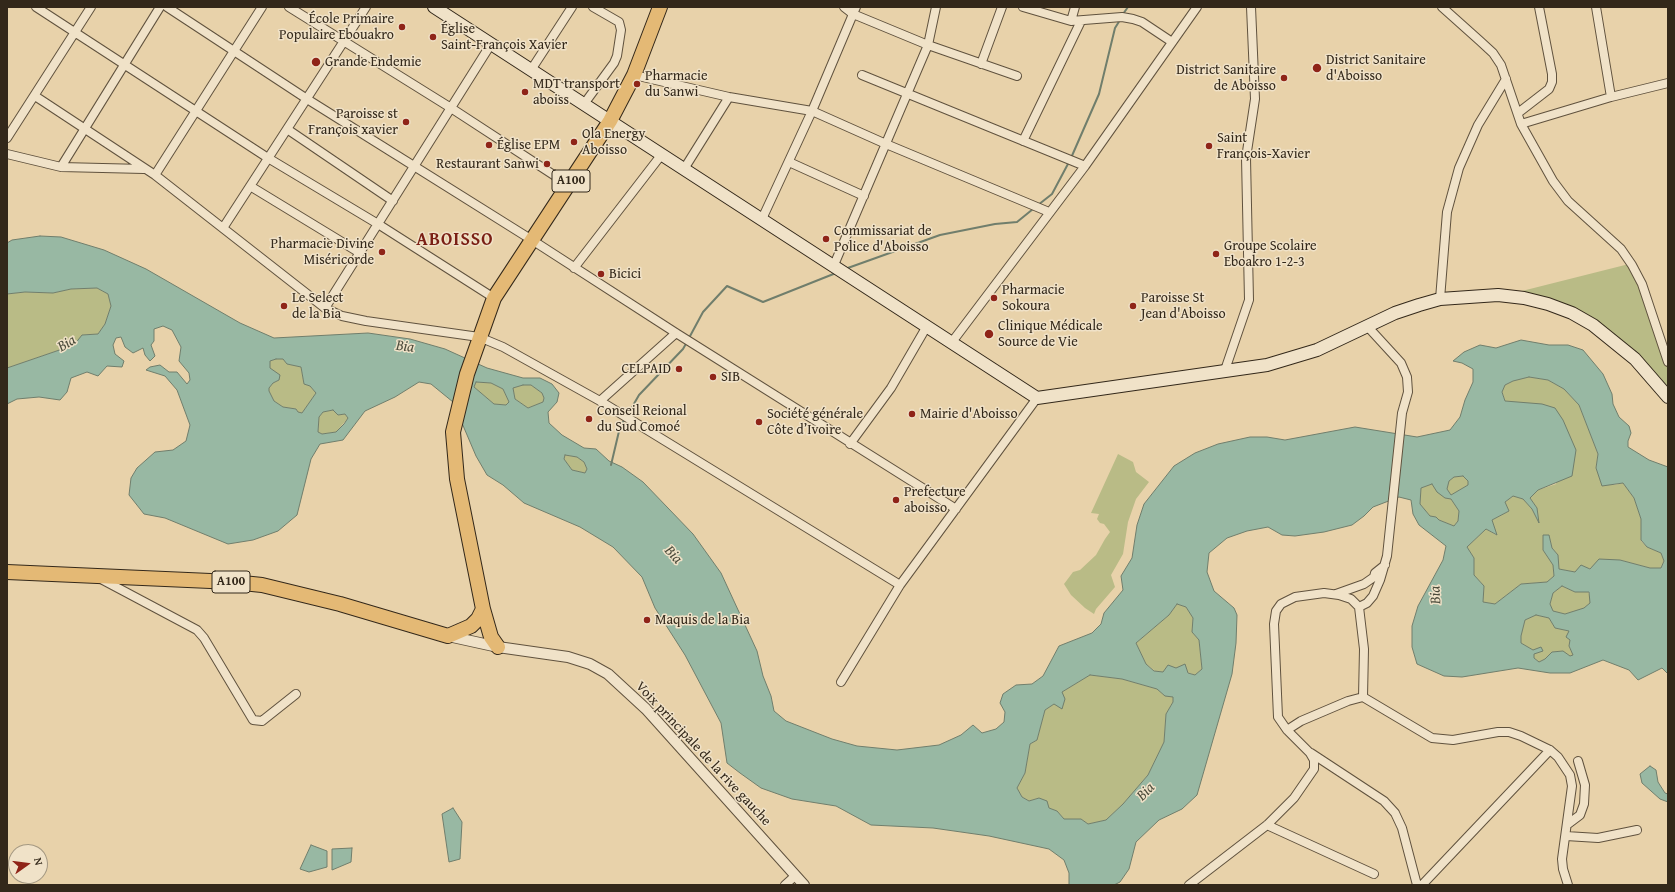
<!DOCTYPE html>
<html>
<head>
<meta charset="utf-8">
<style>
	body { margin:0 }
	#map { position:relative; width:1675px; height:892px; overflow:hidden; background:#e8d2aa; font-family:"Gentium Book Plus",serif }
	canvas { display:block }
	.frame { position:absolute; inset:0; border:8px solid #33281a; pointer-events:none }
	.north { position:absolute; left:8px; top:844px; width:40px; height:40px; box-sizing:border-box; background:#f0e2c8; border:1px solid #a49882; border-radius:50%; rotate:76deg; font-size:11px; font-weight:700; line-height:16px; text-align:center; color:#33281a }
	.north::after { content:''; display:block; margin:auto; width:14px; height:18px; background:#8f2418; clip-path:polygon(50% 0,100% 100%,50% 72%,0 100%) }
</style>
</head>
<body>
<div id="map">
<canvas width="1675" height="892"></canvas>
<div class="frame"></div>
<div class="north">N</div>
</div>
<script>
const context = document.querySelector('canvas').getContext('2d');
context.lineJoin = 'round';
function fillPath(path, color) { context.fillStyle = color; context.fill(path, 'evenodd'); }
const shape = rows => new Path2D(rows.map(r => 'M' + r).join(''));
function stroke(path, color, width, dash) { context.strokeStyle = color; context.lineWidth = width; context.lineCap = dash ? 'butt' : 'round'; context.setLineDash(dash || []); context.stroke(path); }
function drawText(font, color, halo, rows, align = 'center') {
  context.font = font + ' "Gentium Book Plus",serif'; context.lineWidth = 3; context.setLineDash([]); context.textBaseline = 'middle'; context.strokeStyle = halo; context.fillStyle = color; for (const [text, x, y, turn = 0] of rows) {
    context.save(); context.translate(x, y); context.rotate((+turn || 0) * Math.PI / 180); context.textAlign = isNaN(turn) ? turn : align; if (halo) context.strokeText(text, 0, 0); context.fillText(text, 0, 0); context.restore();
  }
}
fillPath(shape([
	[1629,264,1642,284,1668,365,1668,394,1596,324,1510,294],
	[97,288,108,294,111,306,105,324,98,334,83,335,74,345,7,368,7,294,25,292,53,293,71,289],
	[276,359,284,359,287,364,301,367,304,384,310,386,316,393,302,413,298,412,296,409,283,407,274,401,269,391,269,388,273,383,279,380,270,368,270,361],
	[1529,377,1548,380,1564,389,1579,405,1598,454,1596,468,1614,485,1623,483,1634,498,1641,519,1641,541,1647,547,1661,553,1664,561,1661,568,1650,568,1620,560,1575,572,1559,569,1558,555,1552,548,1549,536,1543,535,1543,550,1553,565,1554,576,1547,582,1521,584,1495,604,1483,602,1484,586,1474,575,1474,558,1467,547,1486,529,1496,535,1492,520,1509,511,1505,502,1513,496,1523,499,1532,509,1538,521,1537,508,1530,498,1538,490,1556,484,1567,432,1563,420,1519,403,1505,401,1502,391,1505,385,1513,381],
	[476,382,491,383,503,389,509,402,506,405,494,404,474,387],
	[523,385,531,385,542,393,544,398,543,402,528,408,515,399,513,388],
	[333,410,338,415,345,414,348,418,336,432,322,434,318,432,319,417,323,412],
	[1118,454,1133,462,1136,472,1149,482,1136,499,1128,522,1123,554,1111,575,1115,587,1096,609,1094,614,1085,608,1071,595,1064,584,1073,572,1080,570,1096,555,1105,539,1110,532,1104,524,1100,523,1097,519,1099,514,1091,513],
	[565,455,577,457,584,462,587,469,585,473,572,470,564,459],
	[1463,476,1468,481,1468,485,1451,495,1447,489,1449,481,1454,477],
	[1432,484,1445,498,1451,499,1459,511,1458,521,1454,526,1439,520,1436,517,1430,516,1420,504,1421,488],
	[1562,586,1575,592,1588,592,1591,599,1590,603,1585,608,1565,614,1553,611,1550,604,1553,593],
	[1177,604,1186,607,1193,618,1192,632,1199,640,1202,669,1195,675,1176,668,1163,672,1155,671,1146,664,1136,643,1169,615],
	[1536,615,1549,618,1555,628,1569,631,1570,640,1569,647,1574,655,1570,656,1562,651,1552,652,1545,659,1539,662,1534,658,1533,650,1521,643,1521,636,1525,620],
	[1090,675,1122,679,1157,689,1165,696,1173,696,1173,702,1166,714,1164,742,1148,775,1123,804,1106,820,1088,824,1081,819,1064,819,1057,811,1049,808,1039,798,1029,801,1022,797,1017,788,1025,773,1030,744,1037,740,1045,710,1054,704,1062,692]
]), '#b9bb86');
const water = shape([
	[40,236,61,237,104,250,146,269,240,323,274,338,368,333,410,339,445,349,487,368,523,378,540,378,552,384,559,393,557,402,548,412,549,423,562,435,584,448,596,449,609,461,622,467,643,482,693,534,721,573,757,651,763,676,771,696,774,711,786,721,832,739,857,746,897,750,939,745,961,735,973,725,982,733,996,729,1004,722,1005,712,1000,703,1003,694,1016,685,1032,684,1043,676,1059,646,1092,633,1101,624,1104,613,1123,590,1121,576,1132,558,1137,525,1144,504,1174,466,1195,453,1218,444,1250,437,1267,437,1285,440,1355,427,1417,437,1450,430,1460,417,1465,400,1473,382,1473,369,1462,363,1453,361,1464,352,1480,345,1496,348,1521,340,1549,345,1568,345,1583,350,1603,374,1612,394,1613,404,1619,417,1629,426,1631,433,1628,441,1628,447,1649,460,1668,467,1668,674,1662,668,1638,680,1629,670,1603,660,1570,673,1550,673,1518,668,1462,677,1444,676,1417,664,1412,647,1412,626,1418,606,1443,560,1446,546,1419,525,1413,514,1411,500,1399,497,1373,507,1364,516,1352,525,1324,532,1295,536,1282,535,1268,527,1247,531,1227,538,1209,553,1207,572,1214,591,1234,608,1237,615,1236,643,1232,674,1197,795,1182,809,1159,820,1136,842,1129,869,1120,882,1114,885,1069,885,1069,873,1064,860,1049,849,989,836,933,828,871,825,836,806,792,799,761,788,740,773,727,763,721,723,685,655,655,608,642,577,613,547,580,527,524,503,503,485,487,475,476,456,453,402,431,384,419,382,395,397,365,411,343,440,320,444,311,459,297,515,278,531,253,540,228,544,165,518,144,514,129,495,131,478,137,468,155,452,173,450,186,441,190,425,177,390,165,376,146,370,150,367,160,365,169,372,177,372,187,384,190,380,189,373,179,361,181,347,172,330,163,326,154,329,154,341,151,345,155,356,150,361,145,355,143,348,133,353,125,347,121,337,116,338,113,345,115,354,124,361,122,367,107,366,98,376,87,372,71,378,67,392,60,400,39,397,17,399,7,404,7,368,74,345,82,335,98,334,105,324,111,306,108,294,97,288,71,289,53,293,25,292,7,294,7,243,12,240,40,236],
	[276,359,283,359,287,364,301,367,304,384,310,386,316,393,302,413,298,412,296,409,283,407,274,401,269,391,269,388,273,383,279,380,280,375,270,368,270,361,276,359],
	[1529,377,1548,380,1564,389,1579,405,1598,454,1596,468,1602,486,1623,483,1634,498,1641,519,1641,540,1647,547,1661,553,1664,561,1661,568,1650,568,1620,560,1599,559,1590,569,1581,565,1575,572,1559,569,1558,555,1552,548,1549,535,1543,535,1543,550,1553,565,1554,576,1547,582,1521,584,1495,604,1483,602,1484,586,1474,575,1474,558,1467,547,1486,529,1497,535,1492,520,1509,511,1505,502,1513,496,1523,499,1532,509,1539,523,1537,508,1530,498,1538,490,1572,476,1576,450,1563,420,1555,408,1542,404,1505,401,1502,392,1505,385,1513,381,1529,377],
	[476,382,491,383,503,389,509,402,506,405,494,404,474,387,476,382],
	[523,385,531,385,542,393,544,398,543,402,528,408,515,399,513,388,523,385],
	[333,410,338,415,345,414,348,418,344,424,336,432,322,434,318,432,319,417,323,412,333,410],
	[565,455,577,457,584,462,587,469,585,473,572,470,564,459,565,455],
	[1463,476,1468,481,1468,485,1451,495,1447,489,1449,481,1454,477,1463,476],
	[1432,484,1437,492,1445,498,1451,499,1459,511,1458,521,1454,526,1439,520,1436,517,1430,516,1420,504,1421,488,1432,484],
	[1562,586,1575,592,1589,592,1590,603,1584,608,1565,614,1553,611,1550,604,1553,593,1562,586],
	[1177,604,1186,607,1193,618,1192,632,1199,640,1202,669,1195,675,1188,673,1185,664,1176,668,1168,665,1163,672,1154,671,1146,664,1136,643,1169,615,1177,604],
	[1536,615,1549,618,1555,628,1569,631,1566,637,1570,640,1569,646,1573,655,1570,656,1563,651,1552,652,1545,659,1539,662,1534,658,1534,654,1543,651,1541,647,1533,650,1521,643,1521,636,1525,620,1536,615],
	[1090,675,1122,679,1157,689,1165,696,1173,697,1173,702,1166,714,1164,742,1148,775,1123,804,1106,820,1088,824,1081,819,1064,819,1057,811,1049,808,1047,801,1039,798,1029,801,1022,797,1017,788,1025,773,1030,744,1037,740,1045,710,1054,704,1062,709,1065,699,1062,692,1090,675],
	[1650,766,1656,770,1658,782,1665,793,1668,794,1668,802,1660,799,1642,783,1640,774,1650,766],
	[453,808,462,822,460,859,449,862,442,814,453,808],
	[311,845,327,851,327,867,309,872,300,869,311,845],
	[352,848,351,862,332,870,332,849,352,848]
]);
fillPath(water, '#98b8a3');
stroke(water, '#707e6c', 1);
stroke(shape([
	[1123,14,1128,7],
	[1071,158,1099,94,1115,28,1120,20],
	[1038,205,1052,194,1069,162],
	[845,269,940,235,995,224,1017,222,1033,209],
	[689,338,703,312,727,286,763,302,836,273],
	[627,416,639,395,683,349,687,342],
	[611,465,620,427,624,420]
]), '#707e6c', 2);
const minor = shape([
	[36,7,268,158,378,224,494,298],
	[167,7,307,99,532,240,676,333,956,509],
	[289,7,451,108,569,185],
	[844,7,853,14,928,45,1017,76],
	[1023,7,1071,21,1122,17,1133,19,1142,22,1172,42],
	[1442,7,1480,41,1493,53,1501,65,1521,124,1553,181,1568,201,1621,249,1632,265,1642,284,1668,362],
	[1596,7,1611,97],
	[1071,21,1075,7],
	[981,64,1002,7],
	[531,70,572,7],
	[634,75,729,97,812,111,886,144,1049,212],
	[862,75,1085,166],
	[35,96,155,175,325,308,342,316,366,321,479,337,503,347,600,401,900,585],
	[584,104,614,63,617,56,621,30,619,22,593,7],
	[1518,113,1549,89,1552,82,1552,74,1539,7],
	[1521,124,1611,97,1668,83],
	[287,129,393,201],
	[7,138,91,7],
	[1023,141,1081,21],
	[7,154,61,167,144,169],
	[789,162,864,196],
	[61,167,160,7],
	[684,169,729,97],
	[155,175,262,7],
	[250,186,360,253],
	[762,219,812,111,856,7],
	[223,228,366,7],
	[834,265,928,45,936,7],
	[574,268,662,154],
	[1440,299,1447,212,1459,168,1478,125,1506,79],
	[325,308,491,44],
	[952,342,1085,166,1197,7],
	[1225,370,1249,300,1246,158,1255,99,1251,7],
	[600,401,676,333],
	[850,444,891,388,927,326],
	[101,579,197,630,204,638,253,720,262,721,296,694],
	[1336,594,1364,584,1374,577,1375,573,1385,565],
	[1359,607,1367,603,1373,596,1380,580,1387,556,1402,413,1408,392,1407,377,1401,363,1368,327],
	[841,682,900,585,1037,398],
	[1287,730,1301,721,1348,701,1363,697],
	[1311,753,1384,801,1395,813,1402,828,1417,885],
	[1568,824,1580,815,1584,804,1585,785,1578,761],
	[1267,825,1374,874],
	[1566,836,1598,838,1637,830],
	[785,885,795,876],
	[1189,885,1267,825,1294,798,1314,769,1314,760,1310,753,1287,730,1278,717,1274,624,1276,611,1281,604,1295,597,1324,593,1339,595,1351,599,1359,607,1364,649,1363,697,1432,738,1453,740,1498,732,1509,732,1521,736,1550,750,1558,757,1570,775,1572,786,1562,859,1563,869,1568,885],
	[1422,885,1550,750]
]);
const tertiary = shape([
	[448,636,498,647,568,657,590,664,608,674,646,709,804,885]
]);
const secondary = shape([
	[434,7,1037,398,1267,365,1317,350,1395,313,1419,305,1440,299,1498,295,1524,298,1548,304,1572,313,1593,325,1635,359,1668,397]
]);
const trunk = shape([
	[7,572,233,582,262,585,340,604,448,636,471,626,478,619,483,609,457,479,453,432,467,374,494,298,610,121,634,75,660,7],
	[483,609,491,637,498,647]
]);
stroke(minor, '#60523e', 10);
stroke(tertiary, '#60523e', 12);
stroke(secondary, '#33281a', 14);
stroke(trunk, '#33281a', 16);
stroke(minor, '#f0e2c8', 8);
stroke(tertiary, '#f0e2c8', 10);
stroke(secondary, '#f0e2c8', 12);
stroke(trunk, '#e4b975', 14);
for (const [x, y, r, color] of [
	[402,27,4,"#8f2418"],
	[433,37,4,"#8f2418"],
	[316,62,5,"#8f2418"],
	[1317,68,5,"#8f2418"],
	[1284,78,4,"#8f2418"],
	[637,84,4,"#8f2418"],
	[525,92,4,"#8f2418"],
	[406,122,4,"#8f2418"],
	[574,142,4,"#8f2418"],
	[489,145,4,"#8f2418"],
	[1209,146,4,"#8f2418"],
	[547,164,4,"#8f2418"],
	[826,239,4,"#8f2418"],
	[382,252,4,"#8f2418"],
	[1216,254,4,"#8f2418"],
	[601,274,4,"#8f2418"],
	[994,298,4,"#8f2418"],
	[284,306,4,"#8f2418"],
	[1133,306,4,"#8f2418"],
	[989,334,5,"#8f2418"],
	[679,369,4,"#8f2418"],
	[713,377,4,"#8f2418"],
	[912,414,4,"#8f2418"],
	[589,419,4,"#8f2418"],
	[759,422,4,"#8f2418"],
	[896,500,4,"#8f2418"],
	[647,620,4,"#8f2418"]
]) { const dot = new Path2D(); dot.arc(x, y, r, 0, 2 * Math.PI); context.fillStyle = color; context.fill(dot); stroke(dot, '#f0e2c8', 1.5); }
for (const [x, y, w] of [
	[571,181,38],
	[231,582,38]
]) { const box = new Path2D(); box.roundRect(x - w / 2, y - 11, w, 22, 3); context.fillStyle = '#f0e2c8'; context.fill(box); stroke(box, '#33281a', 1); }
drawText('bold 13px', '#33281a', null, [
	["A100",571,181],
	["A100",231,582]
]);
drawText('14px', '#33281a', '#f0e2c8', [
	["École Primaire",394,19,"right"],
	["Populaire Ebouakro",394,35,"right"],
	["Église",441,29],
	["Saint-François Xavier",441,45],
	["District Sanitaire",1326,60],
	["d'Aboisso",1326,76],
	["Grande Endemie",325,62],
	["District Sanitaire",1276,70,"right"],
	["de Aboisso",1276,86,"right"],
	["Pharmacie",645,76],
	["du Sanwi",645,92],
	["MDT transport",533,84],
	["aboiss",533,100],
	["Paroisse st",398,114,"right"],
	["François xavier",398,130,"right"],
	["Ola Energy",582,134],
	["Aboisso",582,150],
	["Saint",1217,138],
	["François-Xavier",1217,154],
	["Église EPM",497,145],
	["Restaurant Sanwi",539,164,"right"],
	["Commissariat de",834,231],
	["Police d'Aboisso",834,247],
	["Pharmacie Divine",374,244,"right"],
	["Miséricorde",374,260,"right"],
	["Groupe Scolaire",1224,246],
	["Eboakro 1-2-3",1224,262],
	["Bicici",609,274],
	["Pharmacie",1002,290],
	["Sokoura",1002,306],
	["Le Select",292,298],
	["de la Bia",292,314],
	["Paroisse St",1141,298],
	["Jean d'Aboisso",1141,314],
	["Clinique Médicale",998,326],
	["Source de Vie",998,342],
	["CELPAID",671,369,"right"],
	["SIB",721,377],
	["Conseil Reional",597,411],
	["du Sud Comoé",597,427],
	["Société générale",767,414],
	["Côte d’Ivoire",767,430],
	["Mairie d'Aboisso",920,414],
	["Prefecture",904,492],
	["aboisso",904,508],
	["Maquis de la Bia",655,620]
], 'left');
drawText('14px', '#33281a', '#f0e2c8', [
	["Voix principale de la rive gauche",703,754,47]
]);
drawText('italic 15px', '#4c4c3c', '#f0e2c8', [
	["Bia",67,344,-30],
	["Bia",405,347,7],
	["Bia",673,555,48],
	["Bia",1436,595,-93],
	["Bia",1146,792,-45]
]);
context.letterSpacing = '1px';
drawText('bold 18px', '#7a1f14', '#f0e2c8', [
	["ABOISSO",455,240]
]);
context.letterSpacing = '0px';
</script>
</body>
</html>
